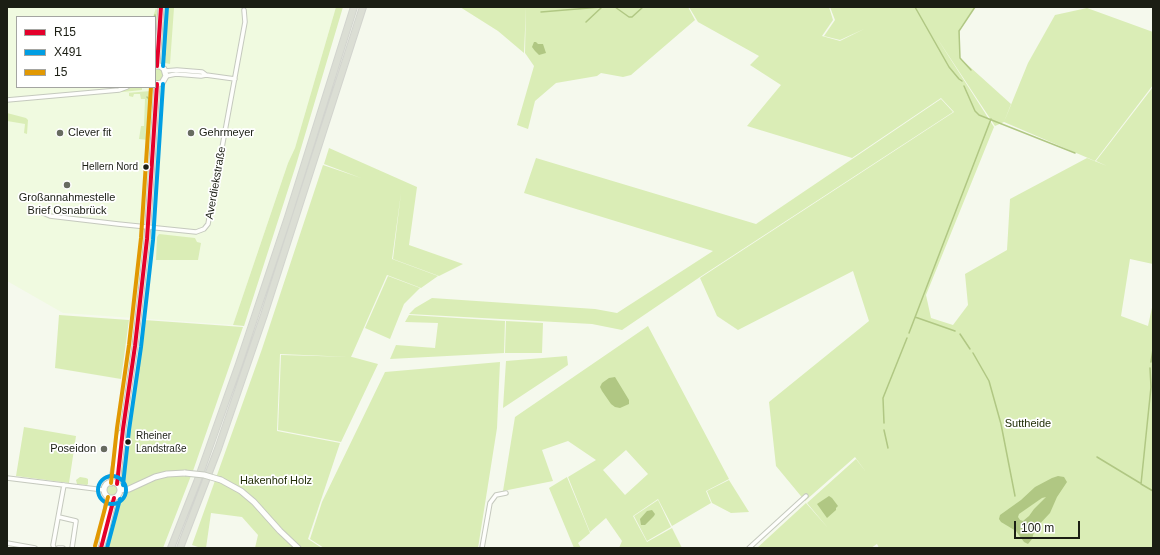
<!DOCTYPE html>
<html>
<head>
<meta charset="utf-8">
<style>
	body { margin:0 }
	#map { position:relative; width:1160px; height:555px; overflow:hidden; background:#f5f9ed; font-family:Helvetica,sans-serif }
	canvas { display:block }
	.frame { position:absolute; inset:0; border:8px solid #1b1e14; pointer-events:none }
	.legend { position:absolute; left:16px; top:16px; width:140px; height:72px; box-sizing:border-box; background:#fff; border:1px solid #a4a5a1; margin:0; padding:5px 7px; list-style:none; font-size:12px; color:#1b1e14 }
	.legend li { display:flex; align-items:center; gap:8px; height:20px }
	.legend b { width:20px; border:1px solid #a4a5a1 }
	.scale { position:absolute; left:1014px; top:521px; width:66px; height:18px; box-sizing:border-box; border:2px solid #1b1e14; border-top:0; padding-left:5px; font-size:12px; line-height:14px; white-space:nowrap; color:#1b1e14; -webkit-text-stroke:3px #fff; paint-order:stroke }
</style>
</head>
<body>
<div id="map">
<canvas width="1160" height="555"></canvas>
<div class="frame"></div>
<ul class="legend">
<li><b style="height:5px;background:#e4002b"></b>R15</li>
<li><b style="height:5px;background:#009ee3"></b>X491</li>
<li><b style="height:5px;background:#e19802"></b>15</li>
</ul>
<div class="scale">100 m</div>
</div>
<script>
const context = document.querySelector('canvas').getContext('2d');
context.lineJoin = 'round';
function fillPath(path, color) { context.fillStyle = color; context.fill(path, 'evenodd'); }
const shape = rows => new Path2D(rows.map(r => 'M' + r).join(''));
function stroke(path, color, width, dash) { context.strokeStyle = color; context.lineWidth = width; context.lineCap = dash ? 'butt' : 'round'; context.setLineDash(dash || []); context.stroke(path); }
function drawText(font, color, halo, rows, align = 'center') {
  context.font = font + ' Helvetica,sans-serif'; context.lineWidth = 3.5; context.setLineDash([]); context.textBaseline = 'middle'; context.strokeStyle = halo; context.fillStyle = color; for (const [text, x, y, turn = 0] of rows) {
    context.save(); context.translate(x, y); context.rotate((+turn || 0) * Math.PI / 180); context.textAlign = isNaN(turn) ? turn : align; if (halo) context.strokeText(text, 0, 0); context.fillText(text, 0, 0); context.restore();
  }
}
fillPath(shape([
	[7,7,336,7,295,148,288,163,233,325,63,313,7,281],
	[17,17,155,17,155,87,17,87]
]), '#f0fae0');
fillPath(shape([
	[167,7,174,8,170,64,165,63,164,58,162,57,163,22,164,21,165,9],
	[336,7,343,7,296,165,244,326,233,325,288,163,295,148],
	[460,7,526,7,524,53,498,31],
	[526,7,688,7,695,20,631,75,623,77,601,73,597,76,556,83,535,101,528,129,517,125,534,66,525,53],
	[689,7,829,7,833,20,822,36,840,41,864,29,935,35,994,127,926,295,931,318,953,325,968,305,965,274,1007,250,1010,199,1087,158,1107,166,1116,166,1107,166,1096,161,1153,87,1153,264,1130,259,1121,316,1148,326,1153,303,1153,548,879,548,877,544,871,548,757,548,806,503,828,528,807,503,856,459,866,472,855,457,805,501,776,466,769,402,869,321,853,271,738,330,717,316,700,278,954,112,941,98,852,158,747,126,781,85,750,65,759,56,698,22],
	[830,7,975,7,960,28,960,58,1011,104,1004,122,995,126,935,35,864,29,840,40,824,36,835,20],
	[156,8,157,10,157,20,158,21,155,45,155,17,153,17],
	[1087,8,1153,32,1153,85,1095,161,1004,122,1028,63,1055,15],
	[159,68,163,71,164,75,161,80,157,81,155,81,155,69],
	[131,87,142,87,142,90,112,93],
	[151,91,149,134,148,140,139,139,141,126,144,126,145,99,141,99,140,94,134,94,133,97,129,96,129,93,126,93],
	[941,99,953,112,700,277,622,330,592,324,409,314,415,308,432,298,595,309,617,313,713,251,524,193,536,158,756,224],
	[7,113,26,118,28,120,27,134,24,133,25,124,7,121],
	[329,148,417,187,409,245,463,264,439,276,393,259,401,193,392,259,438,276,421,288,387,275,351,357,280,354,277,431,340,443,308,539,322,548,255,548,258,535,242,517,211,513,206,548,201,548,192,545,262,349,323,165,361,178,324,164],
	[159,234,195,238,197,242,201,243,198,260,156,260,157,237],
	[388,276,420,288,404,304,390,339,365,328],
	[59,315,129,320,121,379,55,368],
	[409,315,505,321,504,353,390,359,396,345,435,348,438,323,405,322],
	[144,320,243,327,194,468,163,548,107,548,116,502,127,493,127,486,123,485,120,480,122,468,129,442,128,429],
	[506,321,543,323,542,353,505,353],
	[648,326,729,479,706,491,711,503,672,526,658,499,633,516,647,542,672,528,682,548,619,548,622,541,606,518,590,532,568,477,596,460,568,441,542,450,553,481,503,491,515,417],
	[626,450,648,474,625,495,603,470],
	[281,355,352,357,378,364,341,442,278,430],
	[567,356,568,365,503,408,506,361],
	[500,362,497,428,478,548,324,548,310,539,322,502,385,372],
	[24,427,76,436,69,483,16,476],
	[80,477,86,478,88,479,88,484,87,485,77,484,76,480],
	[567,477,590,533,578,543,581,548,574,548,549,488],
	[729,480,749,512,731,513,712,503,707,491],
	'107 490a5 5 0 1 1 10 0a5 5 0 1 1-10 0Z',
	[658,500,671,527,647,541,634,516]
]), '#daedb6');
fillPath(shape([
	[534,42,536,42,538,44,543,44,546,53,539,55,535,51,532,47],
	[615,377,629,400,629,404,620,408,615,407,611,404,602,391,600,387,602,383,609,378],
	[1058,476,1064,477,1067,482,1057,497,1050,513,1035,529,1032,539,1028,544,1024,542,1016,531,1001,522,999,519,1000,515,1021,500,1035,487,1052,478],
	[1046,497,1034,509,1029,516,1023,521,1020,520,1018,517,1019,514,1042,498],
	[829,496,832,498,838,506,836,508,836,510,827,518,817,504],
	[652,510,655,514,654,516,645,525,641,525,640,519,647,511]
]), '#b0c783');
stroke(shape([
	[615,7,629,17,632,17,643,7],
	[915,7,949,67,959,79,962,81],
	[541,12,601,7],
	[155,17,155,15],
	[586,22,602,7],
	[165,55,166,14],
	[971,70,960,58,959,31,975,7],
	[964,86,975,111,979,115,1075,153],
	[147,97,149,99,150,113],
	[915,317,955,331],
	[909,333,991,119],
	[960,334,970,349],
	[973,353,989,381,1001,424,1015,496],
	[1151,362,1153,349],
	[1150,368,1151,387,1141,484,1153,491],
	[884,423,883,398,907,338],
	[884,430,888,448],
	[1097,457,1140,483]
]), '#b0c783', 1.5);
const street = shape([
	[165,71,177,70,202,72,206,75,235,79],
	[166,76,176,74,201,76,206,75],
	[7,100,119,90,127,87],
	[36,210,50,216,118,224,196,232,204,229,208,224,228,115,245,22,244,10],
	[7,478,104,490],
	[59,517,76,521,72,548],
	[7,543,35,548],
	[54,548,53,545,64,485],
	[58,548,63,548],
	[482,548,490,503,496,495,506,493],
	[749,548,806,496]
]);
const secondary = shape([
	[157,66,161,7],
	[155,84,162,83,166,76,164,69,160,66,156,66],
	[221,480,241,491,254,502,280,531,298,548],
	'104 490a8 8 0 1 1 16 0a8 8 0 1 1-16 0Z',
	[111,483,121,433],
	[117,484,122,441,123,429,135,346,147,239,157,84],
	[120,490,129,489,155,477,167,474,185,473],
	[102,541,108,497],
	[101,548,105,536,114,498]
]);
const highway = shape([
	[171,548,197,482,239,364,288,217,354,7],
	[180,548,218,449,264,315,363,7]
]);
stroke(street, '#c5c9be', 5.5);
stroke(secondary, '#c5c9be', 7);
stroke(highway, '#d2d4ce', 8);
stroke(street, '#fefefc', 3.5);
stroke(secondary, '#fefefc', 5);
stroke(highway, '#dbded4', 6);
const secondaryBridge = shape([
	[185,473,204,475,221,480]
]);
stroke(secondaryBridge, '#c5c9be', 7, []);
stroke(secondaryBridge, '#fefefc', 5);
stroke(shape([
	[157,66,161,7],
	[117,484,123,429,135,346,147,239,157,84],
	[101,548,114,498]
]), '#e4002b', 4);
stroke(shape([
	[163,66,167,7],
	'98 490a14 14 0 1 1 28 0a14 14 0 1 1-28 0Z',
	[123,485,129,430,141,347,153,240,163,84],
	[107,548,120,499]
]), '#009ee3', 4);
stroke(shape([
	[111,483,117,428,129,345,141,238,151,87],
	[95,546,108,497]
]), '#e19802', 4);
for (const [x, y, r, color] of [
	[60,133,4,"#676b60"],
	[191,133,4,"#676b60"],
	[146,167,3.5,"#1b1e14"],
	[67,185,4,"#676b60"],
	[128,442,3.5,"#1b1e14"],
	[104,449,4,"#676b60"]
]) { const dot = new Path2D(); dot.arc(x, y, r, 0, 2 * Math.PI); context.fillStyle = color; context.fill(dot); stroke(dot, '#fff', 1.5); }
drawText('10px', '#1b1e14', '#fff', [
	["Hellern Nord",138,167],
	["Rheiner",136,436,"left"],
	["Landstraße",136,449,"left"]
], 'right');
drawText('11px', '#1b1e14', '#fff', [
	["Clever fit",68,133],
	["Gehrmeyer",199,133],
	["Großannahmestelle",67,198,"center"],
	["Brief Osnabrück",67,211,"center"],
	["Poseidon",96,449,"right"]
], 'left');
drawText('11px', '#1b1e14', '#fff', [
	["Averdiekstraße",216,183,-80]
]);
drawText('11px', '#232f08', '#fff', [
	["Suttheide",1028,424],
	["Hakenhof Holz",276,481]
]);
</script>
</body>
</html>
